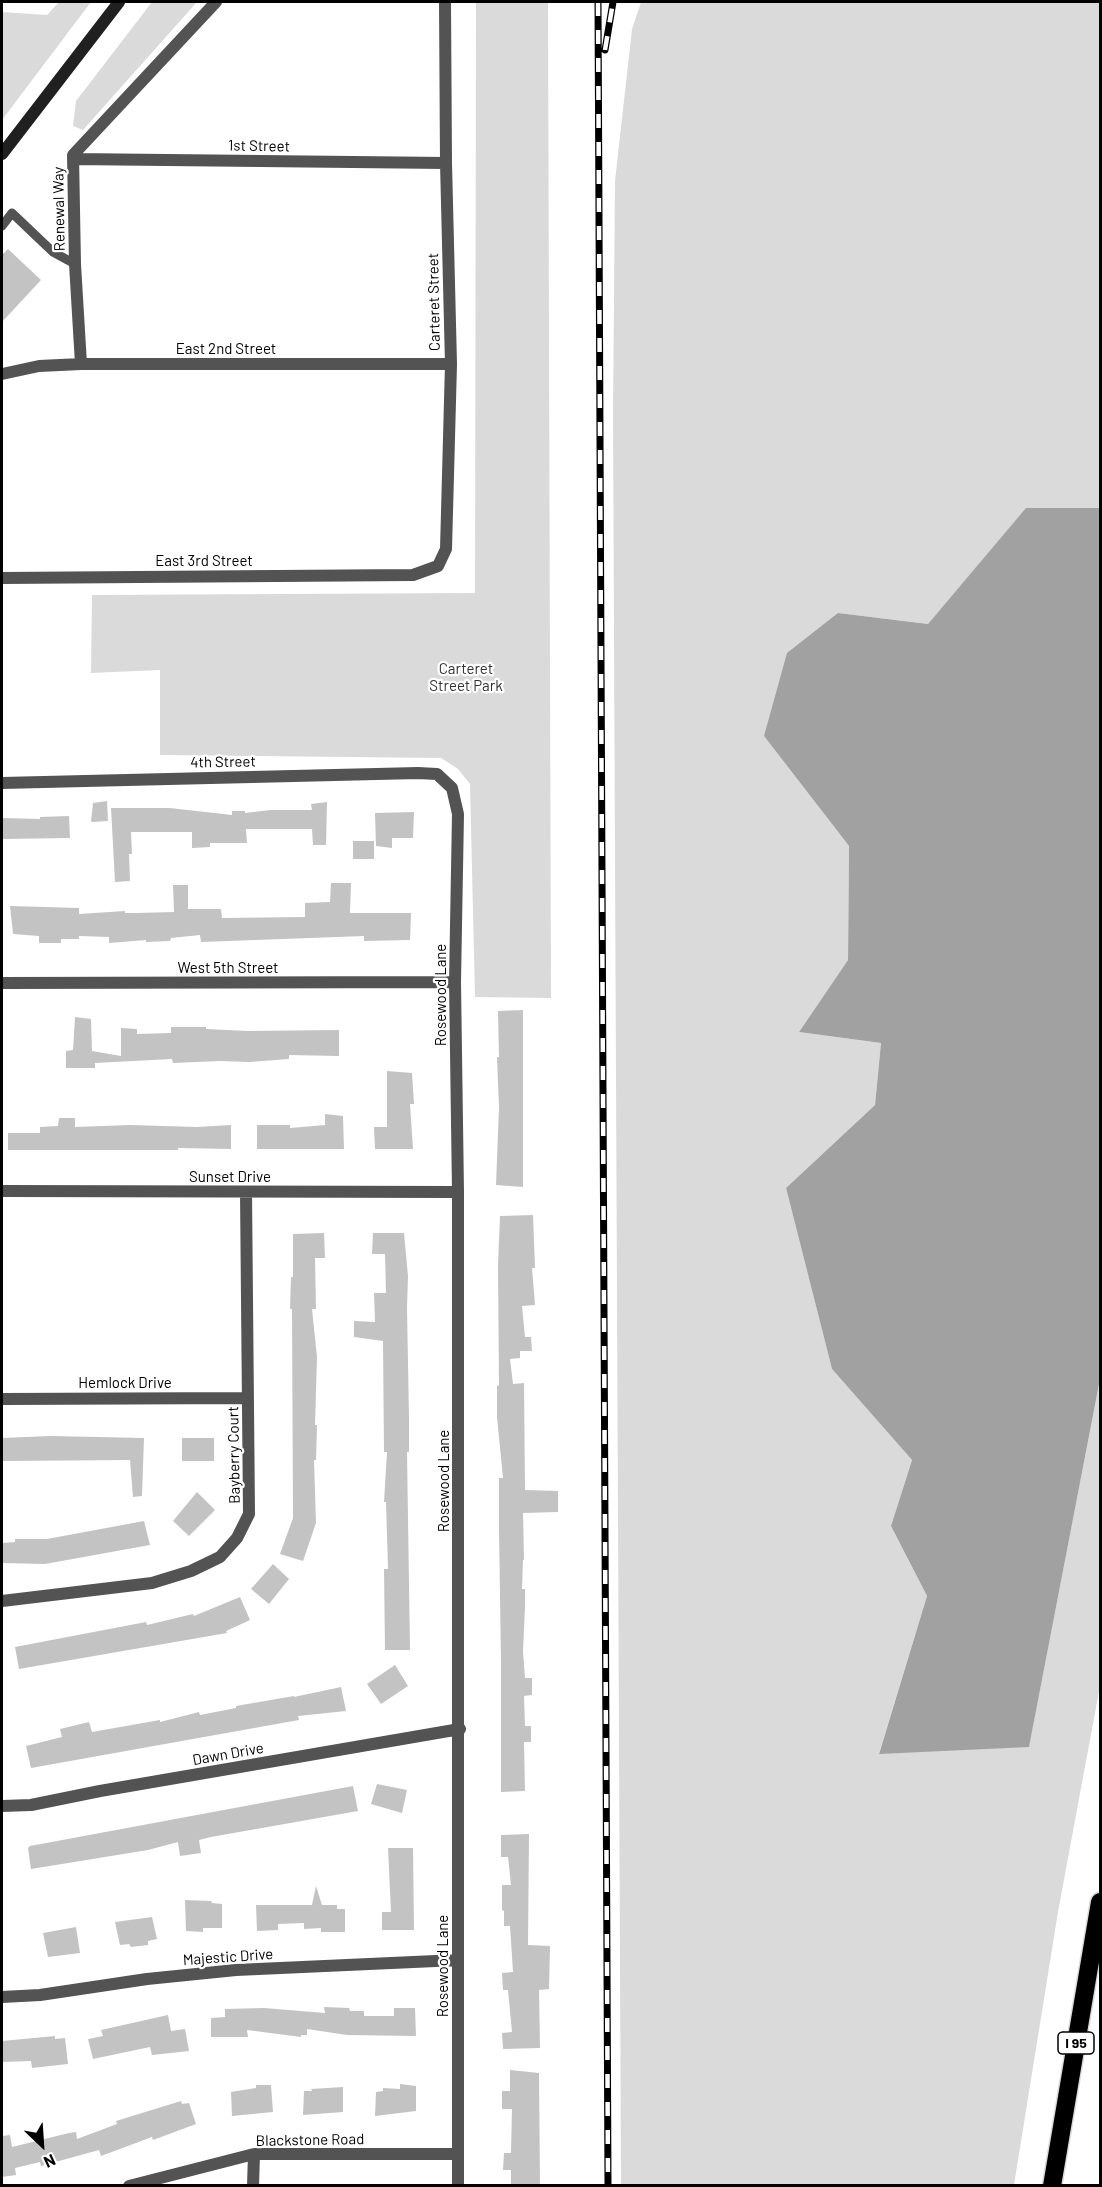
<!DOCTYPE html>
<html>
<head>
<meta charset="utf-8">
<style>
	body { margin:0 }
	#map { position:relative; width:1102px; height:2187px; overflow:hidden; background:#fff; font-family:Barlow,sans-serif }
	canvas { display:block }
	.frame { position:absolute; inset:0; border:3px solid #000; pointer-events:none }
	.north { position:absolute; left:12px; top:2115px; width:60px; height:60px; -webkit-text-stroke:4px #fff; paint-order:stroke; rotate:155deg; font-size:16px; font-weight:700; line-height:24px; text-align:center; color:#000 }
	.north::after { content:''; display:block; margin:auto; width:21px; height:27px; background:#000; clip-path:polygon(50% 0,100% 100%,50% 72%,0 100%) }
</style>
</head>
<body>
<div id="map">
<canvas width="1102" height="2187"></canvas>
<div class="frame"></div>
<div class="north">N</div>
</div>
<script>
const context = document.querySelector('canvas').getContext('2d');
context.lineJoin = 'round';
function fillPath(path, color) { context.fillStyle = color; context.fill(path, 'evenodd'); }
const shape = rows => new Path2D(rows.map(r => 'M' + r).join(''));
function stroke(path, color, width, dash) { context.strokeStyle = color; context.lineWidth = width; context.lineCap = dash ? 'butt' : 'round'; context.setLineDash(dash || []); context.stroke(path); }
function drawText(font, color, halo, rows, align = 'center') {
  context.font = font + ' Barlow,sans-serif'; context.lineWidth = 4.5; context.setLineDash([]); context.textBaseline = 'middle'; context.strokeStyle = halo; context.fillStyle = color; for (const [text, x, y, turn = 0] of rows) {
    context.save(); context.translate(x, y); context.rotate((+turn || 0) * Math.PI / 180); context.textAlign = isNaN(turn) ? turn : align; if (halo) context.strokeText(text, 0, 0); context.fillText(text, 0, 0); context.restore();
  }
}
fillPath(shape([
	[59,2,91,2,2,120,2,12,47,15],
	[152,2,197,2,83,130,73,126,76,101],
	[476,2,548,2,551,998,475,997,470,784,458,769,441,758,160,755,160,670,91,673,92,595,475,593],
	[641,2,1100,2,1100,508,1026,509,928,624,838,613,764,736,849,846,848,960,799,1032,881,1043,875,1105,786,1188,832,1369,912,1460,891,1526,927,1596,879,1753,1029,1746,1100,1379,1100,1686,1058,1912,1014,2185,621,2185,613,414,615,181,632,29]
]), '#dadada');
fillPath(shape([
	[1026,508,1100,508,1100,1379,1029,1747,879,1754,927,1596,891,1526,912,1460,832,1369,786,1188,875,1105,881,1043,799,1032,848,960,849,846,764,736,787,653,838,613,928,624]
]), '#a1a1a1');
fillPath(shape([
	[8,249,41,280,2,322,2,255],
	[107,801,108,821,91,822,93,803],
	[327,802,326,845,313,845,312,829,246,829,247,843,210,843,210,847,192,848,192,832,131,832,132,854,129,854,130,881,115,882,111,808,170,808,232,815,232,811,245,811,245,813,270,810,312,810,311,804],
	[414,812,413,838,392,838,392,848,376,846,375,813],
	[69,816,70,838,2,839,2,818,40,819,40,817],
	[353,841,374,841,374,859,353,859],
	[331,883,351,883,350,913,411,913,410,940,364,941,364,936,201,942,200,935,171,938,170,941,146,942,146,940,109,943,109,937,79,936,79,939,61,939,61,943,39,943,39,936,13,934,10,906,79,908,79,914,125,911,125,913,136,913,174,912,173,885,188,885,188,909,221,909,222,918,305,917,305,903,330,902],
	[523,1010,523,1187,496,1185,499,1107,497,1057,499,1057,498,1011],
	[75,1017,91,1019,92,1051,121,1056,121,1028,137,1029,137,1034,171,1033,171,1027,206,1027,206,1029,248,1031,339,1030,339,1056,289,1055,289,1059,249,1062,220,1061,173,1063,172,1059,95,1063,95,1068,66,1068,66,1051,73,1050],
	[387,1071,412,1073,414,1104,410,1104,413,1149,375,1149,374,1127,387,1127],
	[325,1114,343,1116,344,1149,257,1149,257,1125,290,1125,290,1128,325,1125],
	[59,1118,75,1118,75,1127,130,1125,197,1127,231,1125,231,1149,178,1148,178,1150,8,1150,8,1133,40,1133,40,1127,58,1126],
	[533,1215,535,1268,532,1268,535,1305,522,1306,525,1337,531,1337,532,1351,520,1351,520,1358,510,1359,513,1384,524,1383,525,1490,558,1491,558,1512,523,1513,524,1560,523,1560,522,1589,525,1589,525,1606,523,1652,525,1678,532,1678,532,1695,524,1696,525,1726,531,1726,531,1742,524,1742,525,1791,501,1792,501,1663,499,1528,499,1478,503,1478,497,1417,497,1386,499,1385,498,1266,500,1216],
	[324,1233,325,1258,315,1258,316,1309,312,1309,317,1357,315,1425,317,1425,316,1460,314,1460,316,1523,303,1561,280,1554,293,1518,292,1309,290,1309,291,1277,293,1277,293,1234],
	[373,1233,404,1233,408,1276,407,1308,409,1419,409,1452,407,1452,410,1650,385,1650,384,1569,388,1569,386,1502,384,1502,387,1452,384,1452,383,1341,354,1337,354,1321,375,1322,374,1293,386,1293,385,1254,372,1254],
	[50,1436,144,1438,142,1496,133,1497,130,1460,2,1461,2,1438],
	[182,1438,214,1438,214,1461,182,1461],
	[197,1492,215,1510,189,1536,173,1521],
	[144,1521,150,1545,45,1564,2,1563,2,1543,15,1542,15,1539,47,1539],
	[273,1564,289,1579,269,1604,251,1589],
	[240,1597,250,1620,226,1631,227,1633,19,1669,15,1647,146,1622,147,1625,193,1614,194,1616],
	[395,1665,408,1686,381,1704,367,1684],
	[341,1687,346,1711,298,1716,299,1720,31,1768,26,1746,62,1737,60,1729,89,1722,92,1732,160,1720,160,1722,199,1712,200,1715,236,1708,236,1706,294,1696,294,1697],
	[377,1784,407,1790,402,1813,371,1804],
	[353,1786,358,1811,211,1837,199,1840,201,1853,180,1856,178,1842,148,1850,31,1869,28,1848,30,1846],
	[529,1834,528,1945,550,1946,549,1989,539,1990,540,2048,503,2049,502,2033,512,2032,508,1990,503,1990,502,1973,513,1972,510,1926,504,1926,504,1911,502,1910,502,1885,511,1885,508,1857,501,1857,501,1835],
	[388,1848,413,1848,414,1930,382,1930,382,1912,391,1912],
	[316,1886,322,1905,337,1905,337,1909,345,1909,345,1932,321,1932,321,1928,304,1929,304,1923,278,1924,278,1930,257,1931,256,1905,312,1905],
	[185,1900,211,1901,212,1903,222,1904,222,1928,203,1928,203,1932,186,1931],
	[152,1917,157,1939,148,1941,148,1945,131,1947,129,1944,120,1945,115,1922],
	[76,1927,80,1953,48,1957,43,1933],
	[324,2007,349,2008,350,2011,364,2011,364,2016,394,2016,394,2008,415,2008,416,2036,347,2035,307,2029,307,2035,301,2035,301,2037,247,2030,248,2037,211,2037,211,2018,225,2017,225,2009,264,2008,325,2013],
	[168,2015,171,2031,185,2029,189,2051,152,2055,150,2047,93,2059,88,2039,103,2036,101,2030],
	[55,2036,55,2039,65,2038,68,2064,32,2068,31,2061,2,2062,2,2041],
	[510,2070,539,2073,540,2186,511,2186,511,2170,503,2170,504,2153,511,2153,512,2109,502,2109,502,2091,510,2091],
	[400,2084,416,2086,416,2111,375,2116,376,2092,383,2091,383,2088,400,2089],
	[256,2085,271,2085,273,2112,232,2116,231,2092,256,2088],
	[343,2087,343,2112,303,2115,304,2091,312,2091,311,2089],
	[181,2101,182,2104,189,2103,196,2124,153,2140,152,2137,101,2156,99,2150,41,2166,40,2162,15,2168,16,2175,2,2177,2,2136,10,2135,12,2147,69,2133,76,2132,77,2139,117,2124,116,2121]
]), '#c3c3c3');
const motorway = shape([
	[1052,2186,1100,1902]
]);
stroke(motorway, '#dbdbdb', 21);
stroke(shape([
	[2,254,2,255]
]), '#757575', 3, [1.5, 3]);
stroke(shape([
	[2,226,12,213,53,252,75,264]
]), '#535353', 9);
stroke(shape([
	[73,159,446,163],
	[81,364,75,264,73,155,216,2],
	[2,374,39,366,81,364,451,364],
	[2,578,413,575,438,566,446,549,451,364,446,163,445,2],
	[2,783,418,773,437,774,452,788,458,814,455,982,458,1192,458,2186],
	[2,983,455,982],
	[2,1191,458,1192],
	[2,1399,248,1398],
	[2,1601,152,1583,191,1571,220,1557,237,1538,249,1514,246,1192],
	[2,1806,31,1805,100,1791,460,1729],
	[2,1997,40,1995,147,1979,236,1970,458,1960],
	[129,2186,254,2154,458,2154],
	[253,2186,254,2154]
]), '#535353', 12);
stroke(shape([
	[2,154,119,2]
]), '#202020', 12);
stroke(motorway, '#000', 18);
const rail = shape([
	[598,2,608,2186],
	[605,50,613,2]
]);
stroke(rail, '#000', 7);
stroke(rail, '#fff', 4.5, [14]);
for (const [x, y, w] of [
	[1076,2043,36]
]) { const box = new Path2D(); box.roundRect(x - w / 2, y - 11, w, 22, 4.5); context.fillStyle = '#fff'; context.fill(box); stroke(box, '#000', 1.5); }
drawText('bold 14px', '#000', null, [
	["I 95",1076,2043]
]);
drawText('15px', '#000', '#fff', [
	["1st Street",259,146,1],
	["Renewal Way",59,209,-91],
	["Carteret Street",434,302,-91],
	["East 2nd Street",226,349],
	["East 3rd Street",204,561],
	["4th Street",223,762,-1],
	["West 5th Street",228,968],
	["Rosewood Lane",441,995,-90],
	["Sunset Drive",230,1177],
	["Hemlock Drive",125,1383],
	["Bayberry Court",234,1455,-91],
	["Rosewood Lane",444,1481,-90],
	["Dawn Drive",228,1754,-10],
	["Majestic Drive",228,1957,-4],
	["Rosewood Lane",443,1966,-90],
	["Blackstone Road",310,2140,-1]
]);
drawText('15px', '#313131', '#fff', [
	["Carteret",466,669],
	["Street Park",466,686]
]);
</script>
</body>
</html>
